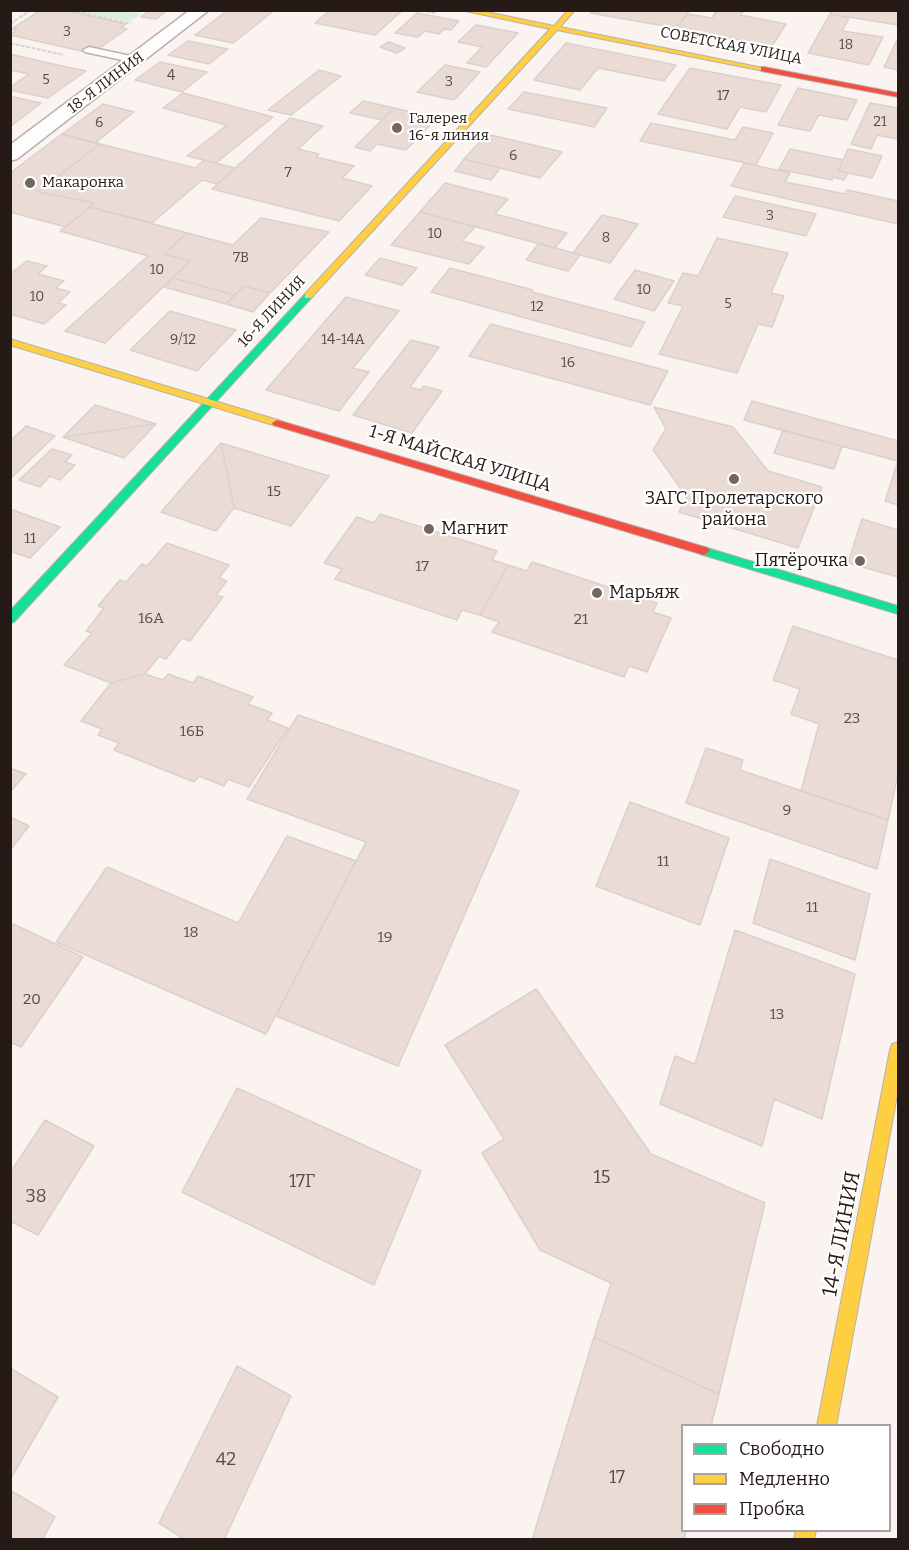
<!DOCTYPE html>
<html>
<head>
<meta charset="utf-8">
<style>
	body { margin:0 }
	#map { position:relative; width:909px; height:1550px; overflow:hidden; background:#faf3f0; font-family:Bitter,serif }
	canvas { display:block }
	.frame { position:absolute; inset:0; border:12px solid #251a15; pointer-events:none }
	.legend { position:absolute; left:681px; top:1424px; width:210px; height:108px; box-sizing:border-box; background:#fff; border:2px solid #a8a3a1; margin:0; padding:8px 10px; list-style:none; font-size:18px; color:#251a15 }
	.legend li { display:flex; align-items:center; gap:12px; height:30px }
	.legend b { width:30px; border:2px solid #a8a3a1 }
</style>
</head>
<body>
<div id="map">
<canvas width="909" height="1550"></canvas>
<div class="frame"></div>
<ul class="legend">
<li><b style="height:8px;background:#16e098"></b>Свободно</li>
<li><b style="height:8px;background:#ffcf43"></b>Медленно</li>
<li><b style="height:8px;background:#f24e42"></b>Пробка</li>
</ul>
</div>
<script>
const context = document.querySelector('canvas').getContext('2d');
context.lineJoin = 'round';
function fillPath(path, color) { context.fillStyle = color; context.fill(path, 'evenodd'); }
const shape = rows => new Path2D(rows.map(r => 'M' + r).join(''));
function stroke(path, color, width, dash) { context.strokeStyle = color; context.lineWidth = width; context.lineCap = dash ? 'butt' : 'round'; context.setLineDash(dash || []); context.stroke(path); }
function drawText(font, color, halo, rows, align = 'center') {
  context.font = font + ' Bitter,serif'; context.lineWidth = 4.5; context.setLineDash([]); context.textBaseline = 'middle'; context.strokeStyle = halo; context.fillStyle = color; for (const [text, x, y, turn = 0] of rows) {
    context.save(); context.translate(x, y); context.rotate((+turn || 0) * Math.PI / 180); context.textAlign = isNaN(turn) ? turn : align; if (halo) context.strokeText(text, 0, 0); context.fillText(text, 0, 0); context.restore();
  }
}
fillPath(shape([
	[76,11,124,11,141,14,129,22]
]), '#d8efd9');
const building = shape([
	[41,10,64,10,126,24,121,27,127,29,98,49,93,47,86,52,10,35,16,30,12,29,41,10],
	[150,10,168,10,156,19,141,17,150,10],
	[228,10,275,10,233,43,195,35,228,10],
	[330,10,403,10,375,35,315,23,330,10],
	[619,10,690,10,676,28,590,13,619,10],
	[717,10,743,12,740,15,786,24,772,46,676,28,688,14,712,18,717,10],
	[832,10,898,10,898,25,830,14,832,10],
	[417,13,459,21,451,30,444,29,439,34,425,31,418,37,395,33,417,13],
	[830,14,849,18,842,31,883,37,869,65,808,53,830,14],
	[476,25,518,33,486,67,467,63,482,47,458,42,476,25],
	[897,40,898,70,884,67,897,40],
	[188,41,228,49,209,64,168,55,188,41],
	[389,42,405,48,397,53,380,47,389,42],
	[566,43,676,65,664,81,598,68,580,90,534,80,566,43],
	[10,54,53,64,86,71,48,98,10,90,10,87,29,74,10,70,10,54],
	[160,62,207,72,182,92,135,80,160,62],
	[445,65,480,72,454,100,417,92,445,65],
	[690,68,764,82,781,85,766,112,740,107,727,129,658,114,690,68],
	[319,70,341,76,291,115,268,110,319,70],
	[798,88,857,100,847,120,819,115,810,131,778,125,798,88],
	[524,92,607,108,594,127,508,109,524,92],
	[183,93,262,114,273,117,216,163,204,160,187,156,227,125,163,108,183,93],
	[13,97,41,103,11,126,10,98,13,97],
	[363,101,394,108,382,120,350,113,363,101],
	[870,103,898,108,898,139,877,135,871,149,851,144,870,103],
	[103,104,134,112,95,143,62,134,103,104],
	[394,108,437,118,406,150,377,144,370,151,355,147,394,108],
	[290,118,323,126,298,149,319,154,316,157,354,166,342,178,372,186,339,221,212,189,290,118],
	[651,123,735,140,743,127,773,133,756,165,640,141,651,123],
	[62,134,100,144,38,192,94,203,66,227,10,212,10,173,62,134],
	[487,134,562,152,540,178,464,159,487,134],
	[100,144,195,168,204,160,235,168,217,184,202,180,152,223,90,207,94,203,38,192,100,144],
	[790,149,843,160,838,171,848,173,844,180,833,177,832,180,779,169,790,149],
	[848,149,882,156,872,178,838,171,848,149],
	[464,159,500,168,491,180,455,171,464,159],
	[744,163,790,173,785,182,845,194,847,190,898,201,898,224,731,186,744,163],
	[445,183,508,199,495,214,567,233,555,248,420,212,445,183],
	[735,196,816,214,806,236,723,217,735,196],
	[90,207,187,233,164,254,190,261,105,343,65,331,148,256,60,231,90,207],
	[420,212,475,227,462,241,484,247,469,264,391,245,420,212],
	[602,215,638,224,610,263,573,253,602,215],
	[261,218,329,232,270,293,244,286,234,295,173,278,190,261,164,254,187,233,233,245,261,218],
	[717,238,788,253,771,293,784,296,772,327,758,324,737,373,659,354,683,306,668,303,683,273,698,276,717,238],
	[539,243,573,253,580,255,568,271,526,260,539,243],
	[380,258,417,268,402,285,365,275,380,258],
	[27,261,47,266,38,274,64,281,56,288,70,292,58,303,66,305,44,324,10,314,10,274,27,261],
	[450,268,533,290,532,292,645,322,631,347,431,292,450,268],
	[635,270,674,281,654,311,614,299,635,270],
	[173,278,234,295,226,304,164,287,173,278],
	[244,286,270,293,253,312,226,304,244,286],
	[346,297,399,311,353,368,369,372,339,411,266,390,346,297],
	[170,311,236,330,197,371,130,350,170,311],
	[491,324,668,371,650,405,469,356,491,324],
	[411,340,439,347,410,387,420,390,424,386,442,391,412,433,353,415,411,340],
	[752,401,898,441,898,461,744,420,752,401],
	[95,405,156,424,63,437,95,405],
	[654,407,733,427,768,471,822,487,798,548,679,512,687,497,653,450,666,429,654,407],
	[156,424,124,458,63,437,156,424],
	[26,426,55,436,10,479,10,441,26,426],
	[783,430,842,446,834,469,774,453,783,430],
	[221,443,329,476,291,526,234,508,221,443],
	[221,443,234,508,216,531,161,512,221,443],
	[52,449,72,455,65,462,75,465,60,480,50,476,40,487,19,480,52,449],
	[898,461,898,505,885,501,898,461],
	[10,509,60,527,30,558,10,551,10,509],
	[380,514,497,551,492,560,508,565,480,615,462,610,457,620,335,579,342,569,324,563,357,517,374,523,380,514],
	[862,519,898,530,898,577,848,563,862,519],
	[167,543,229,565,219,578,227,581,216,595,223,597,190,641,182,638,166,659,159,656,145,674,111,683,64,665,92,633,86,631,104,608,98,606,120,580,126,582,142,564,147,566,167,543],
	[532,562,657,603,653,612,671,618,647,672,629,666,624,677,492,632,499,622,480,615,508,565,527,571,532,562],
	[793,626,898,660,898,774,888,820,801,791,819,724,791,714,800,689,773,680,793,626],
	[145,674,163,680,168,674,193,683,198,676,253,697,248,704,272,713,267,720,288,728,249,787,228,779,224,786,199,776,194,782,114,750,119,743,98,735,102,729,81,721,111,683,145,674],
	[298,715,519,791,398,1066,276,1016,366,842,247,799,298,715],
	[706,748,743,760,740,770,888,820,877,869,686,803,706,748],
	[10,768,26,774,10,792,10,768],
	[630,802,729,838,700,925,596,886,630,802],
	[10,817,29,826,10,850,10,817],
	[287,836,356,861,266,1034,56,942,107,867,238,923,287,836],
	[770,859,870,894,855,960,753,923,770,859],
	[13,924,83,957,21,1047,10,1042,10,927,13,924],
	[735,930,855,974,822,1119,774,1099,762,1146,660,1104,675,1056,695,1064,735,930],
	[536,989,651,1154,765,1203,719,1394,594,1337,611,1283,540,1250,482,1153,504,1139,445,1045,536,989],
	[237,1088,421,1171,374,1285,182,1192,237,1088],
	[45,1120,94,1146,38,1235,10,1221,10,1173,45,1120],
	[594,1337,719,1394,711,1426,682,1426,682,1530,686,1530,684,1540,532,1540,594,1337],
	[237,1366,291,1396,224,1540,186,1540,159,1523,237,1366],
	[10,1368,58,1397,10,1480,10,1368],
	[10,1490,55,1517,42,1540,10,1540,10,1490]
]);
fillPath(building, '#eadcd5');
stroke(building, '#dad0cd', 1.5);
const lane = shape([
	[89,47,140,58,142,60,136,63,85,52,83,50,89,47]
]);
const street = shape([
	[190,10,209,10,17,159,10,161,10,145,190,10]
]);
const fast = shape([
	[305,294,313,296,14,622,10,623,10,611,305,294],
	[704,547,898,606,898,614,700,554,698,551,704,547]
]);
const slow = shape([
	[461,10,477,10,554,26,568,10,575,10,560,27,768,69,764,71,557,30,311,298,305,298,305,294,550,29,461,10],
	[10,339,281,421,282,423,277,426,273,425,10,345,10,339],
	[898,1042,898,1090,836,1426,817,1426,890,1050,892,1044,898,1042],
	[796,1530,816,1530,814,1540,794,1540,796,1530]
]);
const jam = shape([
	[764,67,898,93,898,97,761,71,761,67,764,67],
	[277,420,708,548,710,551,704,555,273,425,272,423,277,420]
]);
stroke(lane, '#b9b0ac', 3);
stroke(street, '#b9b0ac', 3);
stroke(fast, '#b9b0ac', 2);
stroke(slow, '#b9b0ac', 2);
stroke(jam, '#b9b0ac', 2);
stroke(shape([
	[71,10,131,24],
	[421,10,435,13],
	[10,24,31,10],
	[10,43,64,55]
]), '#d7d3d2', 2, [4, 1.5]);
fillPath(lane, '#fefdfd');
fillPath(street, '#fefdfd');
fillPath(fast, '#16e098');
fillPath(slow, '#ffcf43');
fillPath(jam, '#f24e42');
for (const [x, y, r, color] of [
	[397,128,6,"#706662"],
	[30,183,6,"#706662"],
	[734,479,6,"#706662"],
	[429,529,6,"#706662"],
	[860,561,6,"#706662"],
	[597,593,6,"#706662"]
]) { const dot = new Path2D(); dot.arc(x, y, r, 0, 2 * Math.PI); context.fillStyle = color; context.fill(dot); stroke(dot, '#fff', 2); }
drawText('14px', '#574c46', null, [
	["3",67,32],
	["18",846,45],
	["4",171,76],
	["5",46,80],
	["3",449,82],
	["17",723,96],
	["21",880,122],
	["6",99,123],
	["6",513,156],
	["7",288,173],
	["3",770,216],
	["10",435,234],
	["8",606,238],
	["7В",241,258],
	["10",157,270],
	["10",644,290],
	["10",37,297],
	["5",728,304],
	["12",537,307],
	["9/12",183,340],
	["14-14А",343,340],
	["16",568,363]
]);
drawText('15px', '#251a15', '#fff', [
	["СОВЕТСКАЯ УЛИЦА",731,46,11],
	["18-Я ЛИНИЯ",106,83,-37],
	["16-Я ЛИНИЯ",272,312,-47]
]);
drawText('15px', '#251a15', '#fff', [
	["Галерея",409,119],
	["16-я линия",409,136],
	["Макаронка",42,183]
], 'left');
drawText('15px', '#574c46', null, [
	["15",274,492],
	["11",30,539],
	["17",422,567],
	["16А",151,619],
	["21",581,620],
	["23",852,719],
	["16Б",192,732],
	["9",787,811],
	["11",663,862],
	["11",812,908],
	["18",191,933],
	["19",385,938],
	["20",32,1000],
	["13",777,1015]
]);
drawText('18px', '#251a15', '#fff', [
	["1-Я МАЙСКАЯ УЛИЦА",460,459,17]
]);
drawText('18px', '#251a15', '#fff', [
	["ЗАГС Пролетарского",734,499,"center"],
	["района",734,520,"center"],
	["Магнит",441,529],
	["Пятёрочка",848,561,"right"],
	["Марьяж",609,593]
], 'left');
drawText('18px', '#574c46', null, [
	["15",602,1178],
	["17Г",302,1182],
	["38",36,1197],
	["42",226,1460],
	["17",617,1478]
]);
drawText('21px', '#251a15', '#fff', [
	["14-Я ЛИНИЯ",842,1234,-79]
]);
</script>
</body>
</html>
